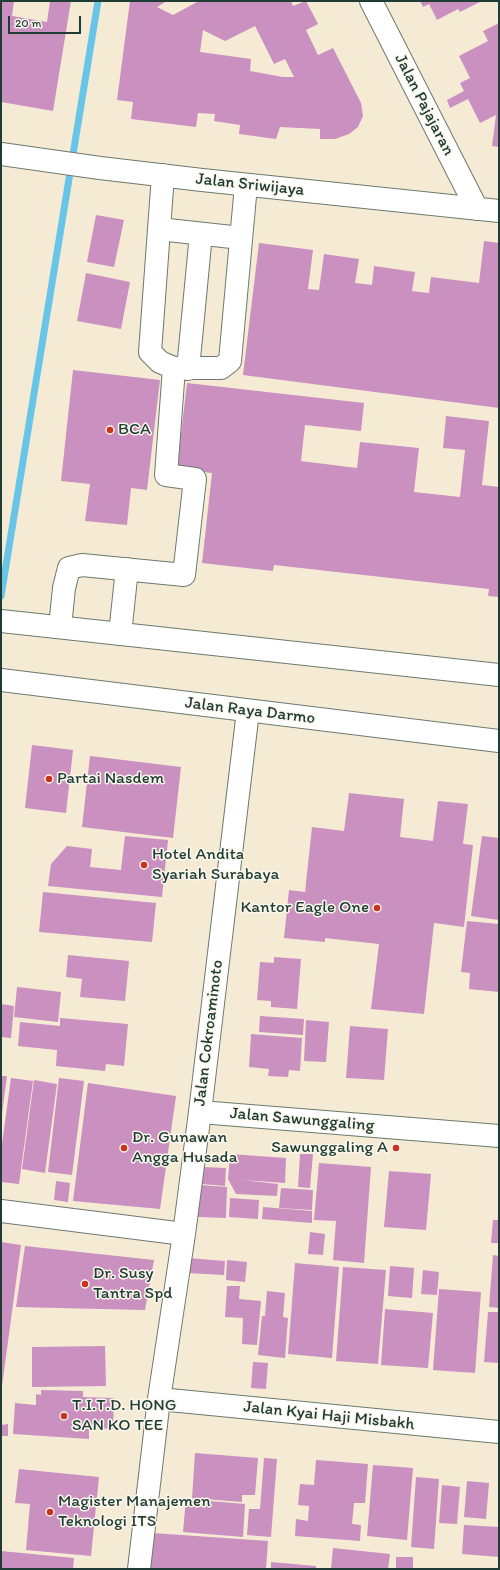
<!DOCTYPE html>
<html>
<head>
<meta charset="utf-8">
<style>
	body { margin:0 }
	#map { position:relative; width:500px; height:1570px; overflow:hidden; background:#f5ebd5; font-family:Itim,sans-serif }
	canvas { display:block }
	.frame { position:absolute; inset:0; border:2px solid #1f3d34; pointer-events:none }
	.scale { position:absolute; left:8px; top:16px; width:73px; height:18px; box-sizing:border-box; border:2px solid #1f3d34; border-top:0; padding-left:5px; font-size:12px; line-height:14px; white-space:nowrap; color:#1f3d34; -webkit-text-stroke:3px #fbf7ec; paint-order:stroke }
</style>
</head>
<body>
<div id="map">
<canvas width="500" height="1570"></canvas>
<div class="frame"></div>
<div class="scale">20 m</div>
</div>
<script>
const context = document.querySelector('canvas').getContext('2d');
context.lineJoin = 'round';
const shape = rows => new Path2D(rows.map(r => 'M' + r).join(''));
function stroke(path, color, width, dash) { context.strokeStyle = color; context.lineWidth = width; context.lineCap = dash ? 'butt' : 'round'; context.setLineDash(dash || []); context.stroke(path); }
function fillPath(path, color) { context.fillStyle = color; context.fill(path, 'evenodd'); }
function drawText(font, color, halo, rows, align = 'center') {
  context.font = font + ' Itim,sans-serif'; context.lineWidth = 3; context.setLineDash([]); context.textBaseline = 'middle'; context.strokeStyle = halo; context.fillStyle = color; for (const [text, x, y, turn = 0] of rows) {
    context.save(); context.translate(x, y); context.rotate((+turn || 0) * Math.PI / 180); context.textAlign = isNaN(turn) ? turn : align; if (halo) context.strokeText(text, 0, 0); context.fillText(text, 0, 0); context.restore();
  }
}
stroke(shape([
	[1,596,98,1]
]), '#69c5e7', 7);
fillPath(shape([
	[1,1,14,1,12,16,47,22,50,1,71,1,53,111,1,102],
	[130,1,167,1,157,7,173,15,199,1,291,1,293,6,306,1,318,24,306,30,318,55,333,48,361,103,363,116,358,127,349,134,335,139,320,139,320,129,280,127,276,139,239,134,240,125,214,121,215,114,198,113,196,127,131,119,133,102,117,100],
	[255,26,274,64,285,59,294,77,283,77,250,71,251,59,200,52,203,30,225,41],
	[420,1,482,1,460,12,458,9,437,20,429,4,423,7],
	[499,23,499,147,492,146,496,115,480,123,468,99,450,108,447,100,464,91,460,83,470,78,459,56,488,41,483,31],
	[96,215,124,220,114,267,87,262],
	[484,241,499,243,499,408,243,375,259,243,313,250,308,289,319,290,324,254,359,259,355,283,372,285,374,266,415,272,412,291,429,293,431,277,479,283],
	[86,273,130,282,121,329,77,321],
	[73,370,160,380,147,490,131,488,127,525,85,521,90,484,61,481],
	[187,383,364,403,361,431,305,425,301,461,357,468,360,442,419,448,414,492,460,497,465,450,443,448,446,416,489,421,482,485,499,487,499,597,488,596,489,589,274,565,273,571,202,563,212,473,177,469],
	[32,745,73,750,66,813,25,808],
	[90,756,181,767,173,838,82,827],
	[349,793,404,799,400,837,433,841,438,801,468,804,463,844,473,845,464,927,434,923,424,1014,371,1009,379,944,325,938,325,942,284,938,289,890,305,892,312,827,344,831],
	[125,836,168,840,162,897,48,886,51,864,67,846,92,849,90,867,121,870],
	[482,836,499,838,499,920,471,916],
	[43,892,156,903,152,942,39,932],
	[467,921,499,924,499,992,469,989,470,973,461,972],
	[68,955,129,961,125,1001,80,997,82,979,66,977],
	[274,957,301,959,297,1009,271,1007,271,1001,257,1000,260,962,274,963],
	[17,987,61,992,58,1022,14,1017],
	[1,1004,14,1006,11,1038,1,1037],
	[260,1016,304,1019,303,1035,259,1032],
	[60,1018,128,1024,124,1066,106,1064,105,1071,56,1066,57,1050,18,1046,20,1022,60,1026],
	[306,1020,329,1022,326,1062,304,1061],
	[350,1026,388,1029,384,1080,346,1078],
	[251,1034,302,1038,300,1071,289,1070,288,1077,268,1076,269,1069,249,1067],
	[1,1076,7,1076,2,1113,1,1113],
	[11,1078,33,1081,19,1184,1,1182,1,1151],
	[59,1078,84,1081,72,1175,48,1172],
	[34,1080,57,1084,45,1173,22,1169],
	[88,1083,176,1096,160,1209,73,1201],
	[230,1154,286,1158,285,1183,242,1180,278,1184,277,1196,236,1194,228,1179],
	[300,1154,313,1154,310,1188,298,1187],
	[319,1163,371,1167,364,1263,333,1260,336,1221,314,1220],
	[203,1167,226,1168,225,1186,202,1184],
	[389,1171,431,1174,426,1230,384,1227],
	[56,1181,70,1183,68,1202,54,1200],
	[200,1185,227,1187,226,1218,198,1217],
	[281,1188,313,1190,312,1210,279,1208],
	[230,1198,259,1200,258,1219,229,1217],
	[263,1207,312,1211,312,1223,262,1219],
	[493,1220,499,1220,499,1243,491,1243],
	[310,1232,325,1234,323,1255,308,1254],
	[1,1242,21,1245,2,1386,1,1386],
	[25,1246,154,1260,145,1310,16,1307],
	[493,1255,499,1256,499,1308,489,1307],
	[188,1258,225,1261,224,1275,187,1273],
	[227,1260,247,1262,245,1282,226,1280],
	[295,1263,339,1267,332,1358,288,1354],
	[390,1266,414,1268,412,1298,388,1296],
	[343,1267,386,1270,378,1364,336,1361],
	[423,1270,439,1272,437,1295,421,1294],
	[227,1286,240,1286,239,1299,261,1301,257,1345,242,1344,243,1318,225,1317],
	[439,1289,481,1292,475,1373,433,1370],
	[267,1291,285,1293,283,1317,288,1318,285,1358,258,1355,262,1316,265,1316],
	[385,1309,433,1313,428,1368,381,1365],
	[488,1312,499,1312,499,1363,484,1362],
	[105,1346,106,1386,32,1387,32,1347],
	[253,1362,268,1363,266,1389,251,1388],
	[41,1390,83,1391,83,1397,114,1398,113,1429,89,1428,89,1439,13,1434,15,1403,36,1405,36,1394,41,1395],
	[8,1424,8,1436,1,1436,1,1425],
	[195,1453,258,1458,255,1495,242,1495,242,1502,192,1498],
	[264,1458,277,1459,271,1537,247,1535,249,1509,260,1509],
	[316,1460,368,1464,365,1503,354,1503,352,1524,361,1525,360,1541,295,1536,296,1519,308,1521,309,1506,298,1505,300,1484,314,1485],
	[373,1465,413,1468,407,1540,367,1536],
	[19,1469,99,1477,91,1556,26,1550,30,1504,15,1503],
	[416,1477,439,1479,434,1549,411,1547],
	[467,1481,489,1483,486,1519,464,1517],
	[442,1485,460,1487,457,1524,439,1523],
	[186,1499,245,1504,243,1537,183,1532],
	[464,1525,499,1527,499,1557,462,1554],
	[153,1533,268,1541,266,1569,150,1569],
	[333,1548,390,1554,388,1569,331,1569],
	[1,1551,74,1558,73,1569,1,1569],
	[396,1557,413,1557,413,1569,396,1569],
	[271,1562,316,1566,316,1569,271,1569]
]), '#ca90bf');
const minor = shape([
	[371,1,477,209],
	[1,154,100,168,202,180,499,211],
	[163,175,150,352,160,362,174,368,221,368,230,361,246,185],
	[159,229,241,238],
	[188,369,201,234],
	[60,627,64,588,69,568,82,565,184,575,195,479,166,475,174,368],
	[120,634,127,569],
	[200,1112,499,1136],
	[1,1211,184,1234],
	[159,1399,499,1432],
	[139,1569,159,1399,184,1234,200,1112,248,711]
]);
const major = shape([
	[1,621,499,675],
	[1,680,499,741]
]);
stroke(minor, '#6a7a6c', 24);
stroke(major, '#6a7a6c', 24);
stroke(minor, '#fff', 22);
stroke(major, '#fff', 22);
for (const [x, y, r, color] of [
	[110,430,4,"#c8321e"],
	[49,779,4,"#c8321e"],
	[144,865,4,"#c8321e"],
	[377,908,4,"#c8321e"],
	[124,1148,4,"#c8321e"],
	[396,1148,4,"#c8321e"],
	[85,1284,4,"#c8321e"],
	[64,1416,4,"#c8321e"],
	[50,1512,4,"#c8321e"]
]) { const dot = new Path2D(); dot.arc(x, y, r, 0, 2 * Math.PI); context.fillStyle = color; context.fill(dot); stroke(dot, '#fbf7ec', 1.5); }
drawText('17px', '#1f3d34', '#fbf7ec', [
	["Jalan Pajajaran",424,105,63],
	["Jalan Sriwijaya",250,185,6],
	["Jalan Raya Darmo",250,711,7],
	["Jalan Cokroaminoto",209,1033,-83],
	["Jalan Sawunggaling",302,1120,5],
	["Jalan Kyai Haji Misbakh",329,1416,6]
]);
drawText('17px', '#1f3d34', '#fbf7ec', [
	["BCA",118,430],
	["Partai Nasdem",57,779],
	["Hotel Andita",152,855],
	["Syariah Surabaya",152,875],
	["Kantor Eagle One",369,908,"right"],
	["Dr. Gunawan",132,1138],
	["Angga Husada",132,1158],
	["Sawunggaling A",388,1148,"right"],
	["Dr. Susy",93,1274],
	["Tantra Spd",93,1294],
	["T.I.T.D. HONG",72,1406],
	["SAN KO TEE",72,1426],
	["Magister Manajemen",58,1502],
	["Teknologi ITS",58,1522]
], 'left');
</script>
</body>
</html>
